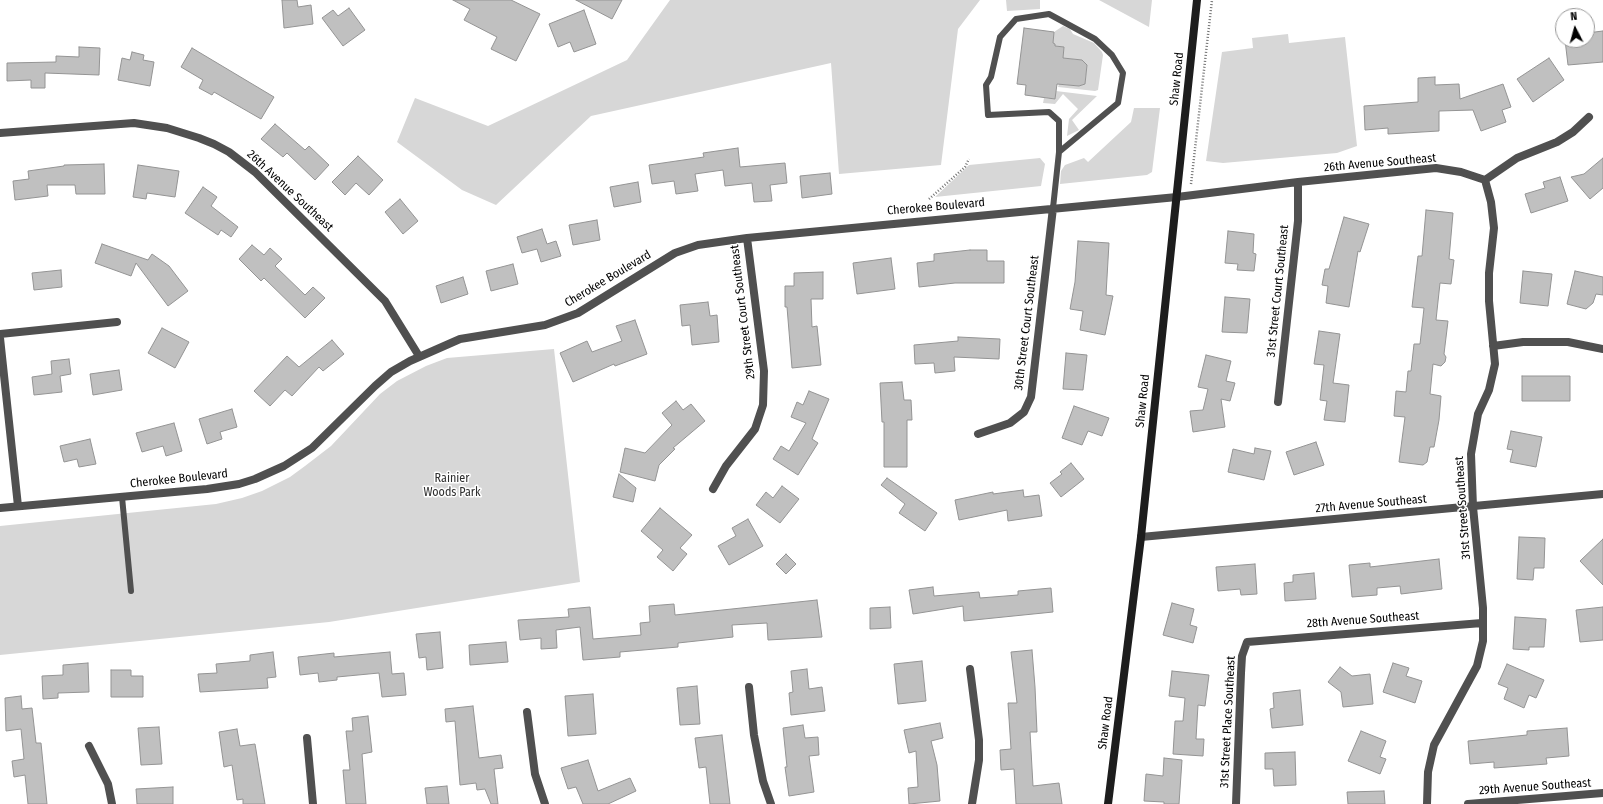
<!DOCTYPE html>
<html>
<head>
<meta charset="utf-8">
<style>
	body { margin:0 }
	#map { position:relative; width:1603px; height:804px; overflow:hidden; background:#fff; font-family:"Fira Sans Condensed",sans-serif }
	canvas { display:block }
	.north { position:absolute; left:1555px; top:8px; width:40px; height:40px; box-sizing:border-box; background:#fff; border:1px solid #999; border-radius:50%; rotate:354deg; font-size:11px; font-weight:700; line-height:16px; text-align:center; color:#000 }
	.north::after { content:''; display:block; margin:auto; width:14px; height:18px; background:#000; clip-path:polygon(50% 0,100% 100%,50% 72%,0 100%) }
</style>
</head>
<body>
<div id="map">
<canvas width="1603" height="804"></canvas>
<div class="north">N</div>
</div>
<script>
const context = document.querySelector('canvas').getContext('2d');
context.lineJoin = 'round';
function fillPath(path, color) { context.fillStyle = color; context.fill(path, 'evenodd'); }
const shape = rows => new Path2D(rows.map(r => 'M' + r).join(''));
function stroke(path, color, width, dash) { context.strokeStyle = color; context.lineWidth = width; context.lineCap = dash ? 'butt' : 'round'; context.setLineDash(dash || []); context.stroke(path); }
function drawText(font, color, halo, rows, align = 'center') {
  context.font = font + ' "Fira Sans Condensed",sans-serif'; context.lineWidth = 3; context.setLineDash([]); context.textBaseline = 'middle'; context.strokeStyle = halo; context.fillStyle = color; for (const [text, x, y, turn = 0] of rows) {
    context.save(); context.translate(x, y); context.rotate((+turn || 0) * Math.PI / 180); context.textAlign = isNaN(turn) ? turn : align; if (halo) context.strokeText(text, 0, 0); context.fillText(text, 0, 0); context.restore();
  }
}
fillPath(shape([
	[670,0,980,0,958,29,941,165,839,174,831,63,591,116,496,205,462,190,397,142,415,98,488,126,627,60],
	[1006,0,1040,0,1040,9,1007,11],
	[1099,0,1152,0,1149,27],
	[1063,26,1070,29,1073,34,1094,43,1102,52,1103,55,1098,90,1095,91,1058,87,1059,84,1079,86,1085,84,1087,65,1082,60,1063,58,1064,47,1055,46,1055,44,1053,43,1054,32],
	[1288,34,1289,43,1345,37,1357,146,1337,153,1223,163,1206,161,1222,52,1253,48,1252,38],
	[1056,91,1097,96,1072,120,1079,130,1067,136,1069,119,1078,109,1063,94,1055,104,1043,103,1044,98,1055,99],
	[1134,108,1160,108,1152,172,1147,175,1060,184,1061,171,1065,165,1084,158,1088,162,1131,122],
	[1040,158,1045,164,1041,186,935,197,969,165],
	[554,349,580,582,329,622,0,655,0,526,216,504,242,498,262,491,290,477,305,466,331,446,380,394,397,381,426,366,447,358]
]), '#d7d7d7');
const building = shape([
	[282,0,297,0,298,7,311,5,313,24,284,28,282,0],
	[453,0,511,0,540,14,516,61,491,49,497,37,464,20,470,9,453,0],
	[576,0,622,0,612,19,576,0],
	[349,8,365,30,343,46,322,18,333,10,338,16,349,8],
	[584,10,596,44,574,52,570,42,558,47,549,24,584,10],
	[1024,28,1054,32,1053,43,1055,44,1055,46,1064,47,1063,58,1082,60,1087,65,1085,84,1079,86,1057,84,1055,99,1025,95,1026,85,1017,84,1024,28],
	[1603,31,1603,62,1568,65,1565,40,1587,40,1587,33,1603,31],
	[79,47,100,48,99,75,45,73,45,88,31,88,31,80,7,81,7,63,56,62,56,56,79,57,79,47],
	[192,48,274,97,261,119,214,92,212,95,199,88,203,80,181,67,192,48],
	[132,52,144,55,143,60,154,62,150,86,118,80,122,58,130,60,132,52],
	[1549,58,1564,80,1533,102,1517,79,1549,58],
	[1435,77,1435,85,1459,84,1460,99,1503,84,1511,107,1502,110,1506,122,1481,131,1473,110,1439,111,1439,131,1388,134,1388,128,1365,130,1364,106,1418,102,1418,78,1435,77],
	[275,124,305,150,309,146,329,165,315,180,287,153,283,157,261,139,275,124],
	[738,148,740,167,785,163,787,183,770,185,772,201,754,202,752,183,725,186,723,170,695,174,698,191,676,194,674,181,652,184,649,165,704,157,703,153,738,148],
	[358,156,383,180,369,195,356,183,345,195,332,182,358,156],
	[1603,158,1603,188,1590,199,1571,177,1584,174,1603,158],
	[104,164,105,194,76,194,75,185,47,185,48,196,15,200,13,181,29,179,28,171,64,166,64,165,104,164],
	[138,165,179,171,175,197,147,193,146,199,133,197,138,165],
	[830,173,832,194,802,198,800,176,830,173],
	[1560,177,1568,201,1531,213,1525,194,1545,188,1543,182,1560,177],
	[638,182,641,202,614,207,610,187,638,182],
	[203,187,217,197,211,206,238,227,231,237,221,230,218,235,185,213,203,187],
	[400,199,418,221,403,234,385,212,400,199],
	[1426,210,1453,213,1449,259,1454,260,1451,284,1440,283,1436,320,1448,321,1444,354,1446,357,1445,362,1441,366,1433,364,1430,394,1441,396,1439,420,1434,447,1430,447,1427,462,1423,465,1399,462,1405,417,1394,416,1396,391,1406,392,1408,371,1411,371,1414,344,1420,344,1424,308,1412,307,1418,256,1422,256,1426,210],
	[1344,217,1369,224,1360,252,1358,251,1349,307,1326,303,1328,286,1322,285,1325,269,1329,269,1344,217],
	[597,220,600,240,573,245,569,225,597,220],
	[542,229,547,244,556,241,561,256,541,262,537,249,522,253,517,237,542,229],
	[1228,231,1254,234,1253,253,1256,254,1254,271,1237,270,1238,264,1225,263,1228,231],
	[1078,241,1109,243,1106,295,1113,296,1105,335,1080,330,1083,311,1070,309,1075,282,1078,241],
	[102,244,148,260,152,254,169,266,188,291,168,306,136,263,131,276,95,263,102,244],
	[252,245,264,255,270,248,282,259,275,266,305,295,313,287,325,298,305,318,264,278,261,281,239,259,252,245],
	[970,250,987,250,987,261,1004,261,1004,283,955,283,919,287,917,263,934,261,934,254,970,250],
	[891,258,895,289,857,294,853,263,891,258],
	[513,264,518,284,491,291,486,271,513,264],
	[61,270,62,287,34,290,32,273,61,270],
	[1523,271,1552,274,1548,306,1520,303,1523,271],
	[1575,271,1603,277,1603,295,1596,294,1593,303,1586,309,1567,304,1575,271],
	[823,272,823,299,811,299,812,327,817,326,821,365,792,368,787,307,785,307,785,286,794,286,794,273,823,272],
	[463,277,468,294,441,303,436,286,463,277],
	[1225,297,1250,299,1247,333,1222,332,1225,297],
	[708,302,710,316,717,315,719,342,692,345,690,325,682,326,680,305,708,302],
	[635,320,647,354,615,366,614,364,573,382,560,353,587,341,592,352,622,341,616,326,635,320],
	[162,328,189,342,175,368,148,353,162,328],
	[1319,331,1340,334,1333,383,1349,385,1345,422,1324,420,1327,401,1320,400,1324,365,1314,364,1319,331],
	[958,337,1000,339,999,359,954,357,955,371,935,373,934,363,915,364,914,345,958,341,958,337],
	[332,340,344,354,323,371,319,367,292,396,285,390,270,406,254,391,287,356,299,367,332,340],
	[1066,353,1087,355,1083,390,1063,389,1066,353],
	[1206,355,1231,361,1226,381,1235,383,1230,401,1221,399,1225,427,1193,432,1190,411,1203,410,1208,389,1198,387,1206,355],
	[69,359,71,374,60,376,62,392,34,395,32,377,52,374,51,361,69,359],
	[119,370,122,390,93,395,90,374,119,370],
	[1522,376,1570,376,1570,401,1522,401,1522,376],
	[902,382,904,400,911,400,912,420,907,420,907,467,884,467,884,422,882,422,880,383,902,382],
	[809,391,829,399,812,439,818,443,798,475,773,459,781,446,789,451,806,423,791,417,797,402,803,405,809,391],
	[676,401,683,410,691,404,705,421,673,448,675,449,659,465,655,481,620,472,625,448,645,453,672,425,662,413,676,401],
	[1074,406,1109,418,1102,436,1088,431,1082,445,1062,438,1074,406],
	[232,409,237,427,220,432,222,439,207,444,199,419,232,409],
	[174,423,182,451,166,456,163,446,142,452,136,433,174,423],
	[1511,431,1542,437,1536,467,1510,462,1513,450,1507,449,1511,431],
	[90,439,96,464,79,467,77,459,64,462,60,446,90,439],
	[1316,442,1324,465,1294,475,1286,452,1316,442],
	[1255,448,1271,451,1264,480,1228,472,1233,449,1254,454,1255,448],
	[1071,463,1084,479,1061,497,1050,483,1062,474,1060,472,1071,463],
	[619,474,636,488,633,502,613,497,619,474],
	[887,478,937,513,925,531,899,513,905,504,881,485,887,478],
	[782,486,799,499,780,523,756,505,766,492,773,498,782,486],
	[1023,490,1024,497,1039,495,1042,516,1008,521,1007,510,959,520,955,500,993,492,993,494,1023,490],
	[660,508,692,535,680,548,687,554,673,571,657,557,663,550,641,531,660,508],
	[748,519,763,546,729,565,718,546,736,536,732,528,748,519],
	[1519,537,1545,538,1544,568,1534,568,1533,580,1517,579,1519,537],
	[1603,539,1603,585,1580,561,1603,539],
	[786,554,796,564,786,574,776,564,786,554],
	[1439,559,1442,589,1401,594,1400,586,1377,588,1377,595,1352,597,1349,565,1370,563,1370,567,1439,559],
	[1255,564,1257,594,1241,595,1240,589,1218,591,1216,567,1255,564],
	[1314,573,1316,599,1285,601,1284,583,1293,582,1293,575,1314,573],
	[933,587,934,596,979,592,980,598,1018,595,1018,591,1051,588,1053,612,964,621,963,606,913,614,909,590,933,587],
	[817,600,822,637,768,640,767,623,732,625,733,637,678,643,678,647,620,652,620,657,583,660,580,627,556,630,557,648,541,649,541,638,520,640,518,620,569,617,568,609,590,607,593,639,641,635,640,623,650,622,649,606,674,604,675,615,817,600],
	[1172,603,1194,609,1190,625,1197,627,1193,643,1163,635,1172,603],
	[890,607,891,628,870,629,870,608,890,607],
	[1603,607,1603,640,1580,642,1576,610,1603,607],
	[1515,617,1546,619,1544,647,1529,647,1529,650,1513,649,1515,617],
	[440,632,443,668,427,670,426,657,419,658,416,634,440,632],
	[506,642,508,662,470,665,469,645,506,642],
	[1032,650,1035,687,1037,732,1030,732,1033,786,1059,783,1062,804,1016,804,1014,769,1001,770,1000,750,1011,749,1008,703,1017,703,1011,652,1032,650],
	[273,652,276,677,267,678,268,688,200,692,198,674,217,673,216,664,250,661,250,655,273,652],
	[390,652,392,674,404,673,406,695,382,697,379,673,337,677,337,680,319,682,318,673,300,675,298,657,334,653,334,657,390,652],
	[922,661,926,701,898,704,894,664,922,661],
	[88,663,89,692,58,693,58,698,43,699,42,676,63,675,63,665,88,663],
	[1393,663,1409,668,1406,676,1422,681,1415,703,1383,692,1393,663],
	[1507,664,1544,680,1536,698,1529,695,1524,708,1504,699,1508,688,1498,684,1507,664],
	[1340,667,1352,676,1370,674,1373,704,1343,707,1341,692,1328,682,1340,667],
	[807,669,809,689,822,687,825,711,791,715,789,693,793,692,791,671,807,669],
	[111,670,131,670,131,676,143,676,143,697,111,697,111,670],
	[1172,671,1209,675,1205,706,1198,705,1196,739,1204,739,1203,756,1173,754,1175,721,1183,721,1185,698,1169,696,1172,671],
	[697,686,700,724,680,725,677,688,697,686],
	[1300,690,1303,725,1272,728,1270,709,1274,708,1273,693,1300,690],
	[593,694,596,734,568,736,565,696,593,694],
	[21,696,22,709,32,708,36,743,41,743,47,804,28,804,25,775,14,777,12,761,24,759,21,729,6,731,5,698,21,696],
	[473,706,479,758,501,755,503,768,494,769,498,804,491,804,485,789,477,790,476,783,460,785,455,721,446,722,445,709,473,706],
	[368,716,372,752,362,754,366,804,346,804,343,770,350,770,346,731,353,731,352,718,368,716],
	[940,723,943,738,931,741,937,765,940,801,909,804,908,788,918,787,916,751,909,753,904,730,940,723],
	[803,725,805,738,818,737,819,755,809,756,814,792,789,796,785,767,787,767,783,728,803,725],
	[159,727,162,764,141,765,138,728,159,727],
	[1567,728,1569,756,1546,758,1547,764,1494,768,1494,762,1470,764,1468,741,1527,735,1527,731,1567,728],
	[237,729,240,746,255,744,265,804,243,804,243,799,237,800,232,765,224,767,219,732,237,729],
	[1361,731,1386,741,1380,757,1386,759,1380,774,1348,761,1361,731],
	[722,735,730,804,710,804,706,767,699,768,695,738,722,735],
	[1295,752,1296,785,1274,786,1273,769,1265,769,1265,753,1295,752],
	[1164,758,1182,760,1179,804,1164,804,1164,802,1144,801,1146,774,1163,776,1164,758],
	[588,760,598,791,630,778,636,791,608,804,583,804,576,787,568,789,561,768,588,760],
	[447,786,449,804,427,804,425,788,447,786],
	[173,787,173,804,137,804,136,789,173,787],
	[1384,791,1385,804,1348,804,1347,792,1384,791]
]);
fillPath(building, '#c0c0c0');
stroke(building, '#949494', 1);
stroke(shape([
	[1191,184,1212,0],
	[929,199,965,167,969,159]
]), '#727272', 2.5, [1, 2]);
stroke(shape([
	[1053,208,1059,152,1118,103,1123,73,1112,55,1095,39,1049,14,1016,19,1000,37,991,77,986,85,988,115,1049,112,1059,121,1059,152],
	[122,497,131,591]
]), '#505050', 6);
stroke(shape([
	[0,133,134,123,167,128,199,138,214,144,229,152,255,172,385,301,419,356],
	[0,334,117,322],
	[0,338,18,506],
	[1493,346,1523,342,1568,342,1603,349],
	[1278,402,1298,221,1298,182],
	[978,434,1010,423,1024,412,1031,397,1053,208],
	[713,489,726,466,755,429,763,405,764,371,747,238],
	[0,508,207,489,239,484,255,479,284,466,312,448,375,386,391,372,410,361,460,339,545,325,578,313,675,253,698,245,747,238,1177,197,1298,182,1436,168,1461,172,1485,180,1517,158,1557,142,1573,132,1589,117],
	[1141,537,1603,494],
	[970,669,979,740,979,760,972,804],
	[749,687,754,735,763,781,771,804],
	[527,712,535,774,545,804],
	[307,738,313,804],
	[89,746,108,784,112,804],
	[1236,804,1241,673,1242,656,1247,642,1482,623],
	[1427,804,1428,772,1434,745,1477,666,1483,641,1483,608,1473,507,1471,454,1478,414,1489,390,1495,364,1489,301,1489,273,1494,228,1491,202,1485,180],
	[1468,804,1603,793]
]), '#505050', 8);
stroke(shape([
	[1108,804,1141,537,1197,0]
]), '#1d1d1d', 8);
drawText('12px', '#000', '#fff', [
	["Shaw Road",1177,79,-84],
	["26th Avenue Southeast",1380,163,-5],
	["26th Avenue Southeast",290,191,43],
	["Cherokee Boulevard",936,207,-5],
	["Cherokee Boulevard",608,279,-31],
	["31st Street Court Southeast",1278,291,-84],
	["29th Street Court Southeast",743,312,-97],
	["30th Street Court Southeast",1027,323,-83],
	["Shaw Road",1143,401,-84],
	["Cherokee Boulevard",179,479,-6],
	["27th Avenue Southeast",1371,504,-5],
	["31st Street Southeast",1463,508,-94],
	["28th Avenue Southeast",1363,620,-4],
	["31st Street Place Southeast",1228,722,-87],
	["Shaw Road",1106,723,-83],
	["29th Avenue Southeast",1535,787,-4]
]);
drawText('12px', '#2e2e2e', '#fff', [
	["Rainier",452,479],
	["Woods Park",452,493]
]);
</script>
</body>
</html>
